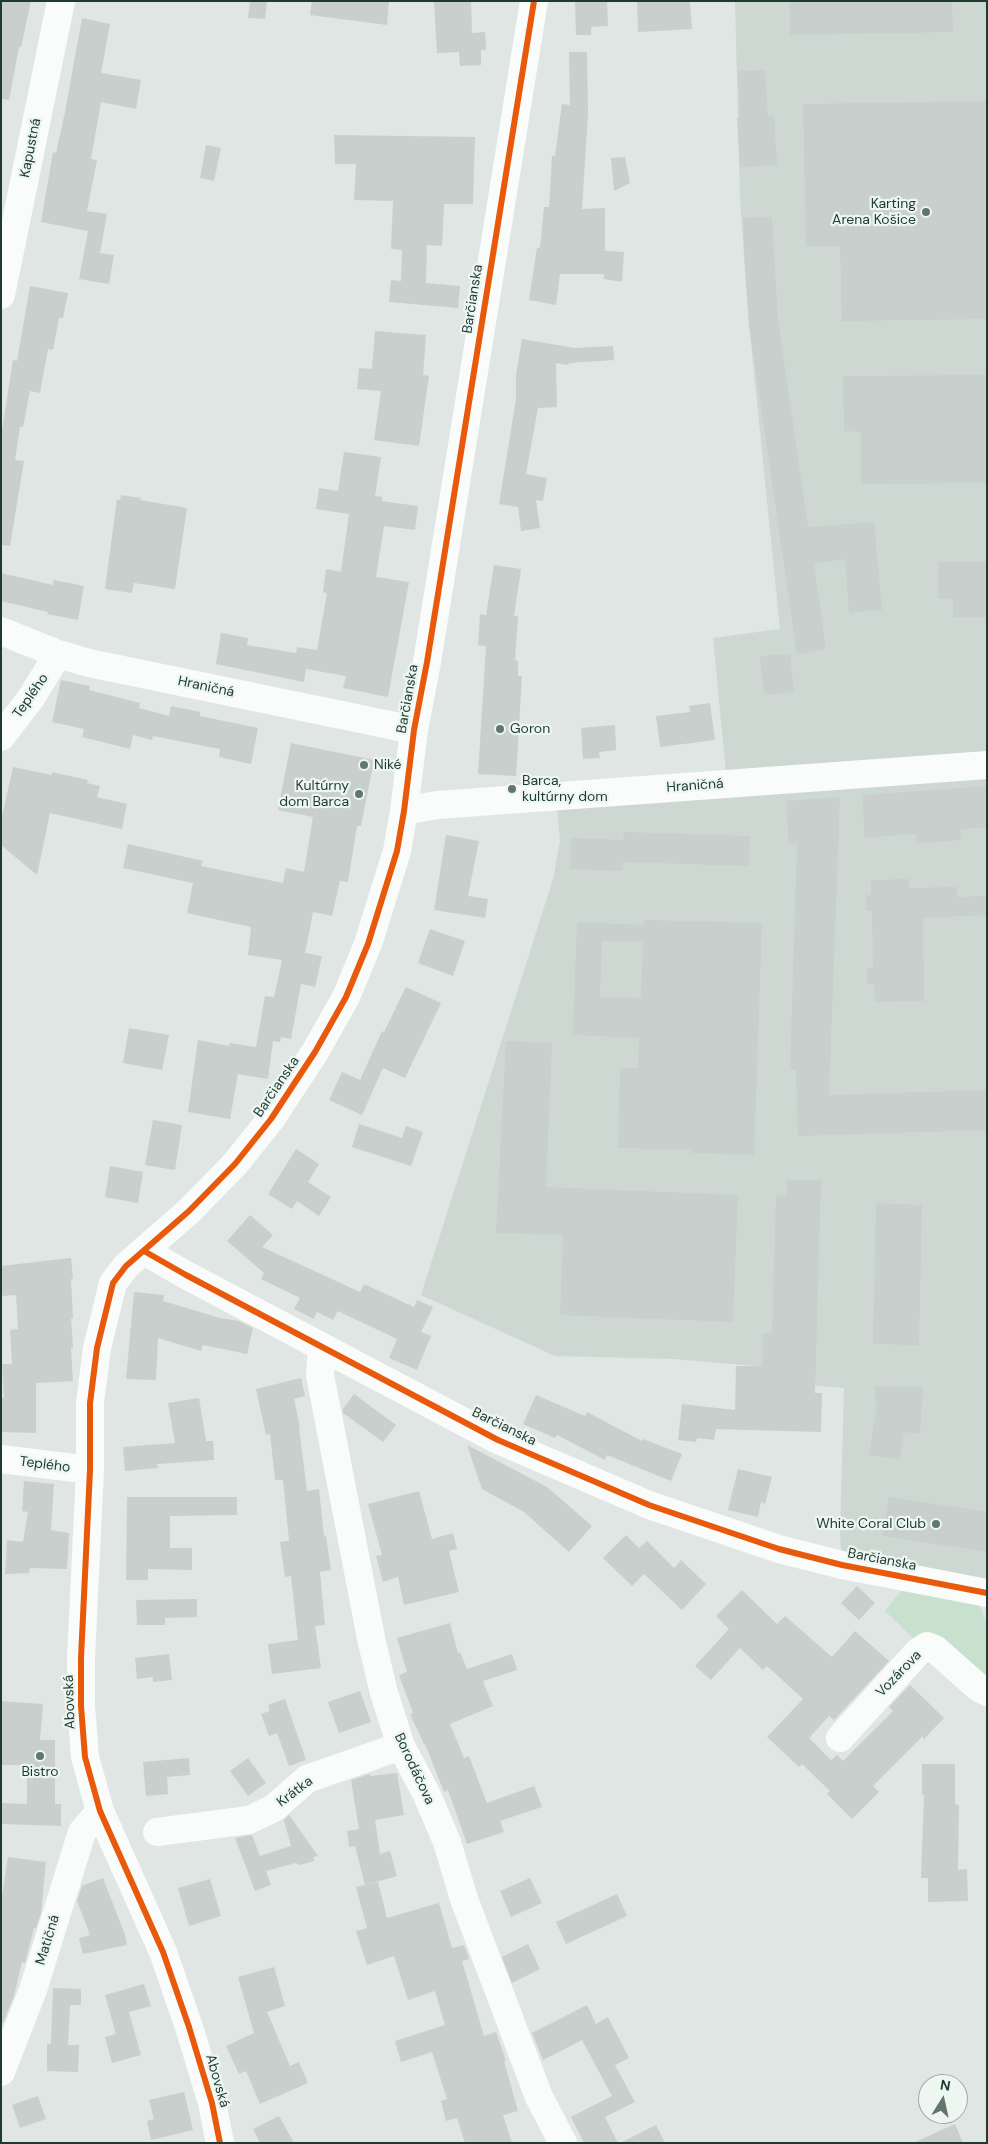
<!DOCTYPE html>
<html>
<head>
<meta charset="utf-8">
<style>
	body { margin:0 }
	#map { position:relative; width:988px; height:2144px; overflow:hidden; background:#e0e6e3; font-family:"DM Sans",sans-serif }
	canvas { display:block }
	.frame { position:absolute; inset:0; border:2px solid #1e3a31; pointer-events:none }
	.north { position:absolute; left:918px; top:2074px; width:50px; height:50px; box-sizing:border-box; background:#edf6f1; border:1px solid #9aaba4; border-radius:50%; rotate:10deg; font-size:14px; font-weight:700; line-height:20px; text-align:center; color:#1e3a31 }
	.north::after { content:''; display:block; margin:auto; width:18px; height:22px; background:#62766f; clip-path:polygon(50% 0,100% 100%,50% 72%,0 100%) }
</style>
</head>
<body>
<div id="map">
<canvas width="988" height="2144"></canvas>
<div class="frame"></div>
<div class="north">N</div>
</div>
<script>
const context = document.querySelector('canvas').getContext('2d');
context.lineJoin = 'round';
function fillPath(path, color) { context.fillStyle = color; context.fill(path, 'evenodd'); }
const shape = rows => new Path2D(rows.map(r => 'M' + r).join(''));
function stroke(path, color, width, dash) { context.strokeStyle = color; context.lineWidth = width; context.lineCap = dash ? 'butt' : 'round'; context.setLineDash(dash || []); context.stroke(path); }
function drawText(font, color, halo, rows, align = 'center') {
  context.font = font + ' "DM Sans",sans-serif'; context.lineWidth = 4.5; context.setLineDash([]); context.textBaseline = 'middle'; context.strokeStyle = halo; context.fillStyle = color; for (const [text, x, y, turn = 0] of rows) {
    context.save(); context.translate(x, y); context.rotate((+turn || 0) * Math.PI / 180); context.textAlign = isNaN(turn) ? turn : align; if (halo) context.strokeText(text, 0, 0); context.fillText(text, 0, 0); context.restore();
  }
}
fillPath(shape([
	[735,1,987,1,987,1593,842,1565,840,1533,844,1388,755,1380,755,1366,674,1359,555,1356,421,1295,553,879,560,841,556,797,727,784,713,638,780,629,749,323,740,200]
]), '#cdd8d3');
fillPath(shape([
	[905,1586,978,1601,987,1623,987,1675,975,1676,928,1631,917,1642,885,1611]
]), '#c7e1ce');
fillPath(shape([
	[1,1,31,1,21,47,19,47,9,100,1,99],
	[250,1,267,1,265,19,248,18],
	[312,1,389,1,387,25,310,15],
	[471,1,472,33,485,32,486,50,481,50,481,65,460,66,459,52,437,53,434,2],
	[575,1,607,1,608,26,591,27,591,35,576,35],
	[637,1,690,1,692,29,638,32],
	[790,1,952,1,953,32,790,35],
	[82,18,110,24,101,73,141,80,136,109,101,102,91,159,97,160,87,211,107,214,100,253,114,255,109,284,79,279,88,231,41,222,53,152,56,153,65,112],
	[569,52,587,52,588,114,582,209,605,208,605,251,624,252,622,282,604,279,604,274,560,274,556,305,529,300,537,248,540,248,544,207,549,207,552,156,555,156,562,104,570,105],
	[765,70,768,116,774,115,777,165,740,167,737,118,740,117,738,71],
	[987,101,987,319,842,321,840,246,806,246,803,104],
	[334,135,475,137,473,204,444,204,442,246,427,245,426,283,460,286,458,308,389,302,391,280,401,281,402,250,391,249,393,201,354,200,356,164,335,164],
	[206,145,221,148,214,181,200,178],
	[625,157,630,183,614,191,611,158],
	[772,217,778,320,808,527,874,522,882,610,849,613,845,559,814,564,826,649,797,654,749,325,745,270,743,218],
	[30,286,68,293,63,318,59,318,53,350,48,349,40,393,30,391,23,427,20,427,15,460,24,461,10,546,1,545,1,436,13,360,17,361],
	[375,331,426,335,423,375,429,376,419,446,374,440,381,391,357,389,359,368,372,369],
	[522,339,575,348,613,346,614,360,569,363,568,365,556,363,557,407,538,408,526,474,547,478,543,501,536,500,540,528,521,531,518,507,499,504,516,399,516,375],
	[987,375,987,483,861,484,861,432,844,431,843,376],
	[344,452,381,457,375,496,382,497,382,501,418,506,415,530,384,526,376,577,409,582,388,697,343,688,346,676,306,669,304,682,216,664,221,633,248,638,247,645,296,653,297,647,317,650,327,593,323,592,326,569,341,572,349,514,316,509,319,488,338,491],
	[121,495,141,498,140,500,187,508,175,589,134,583,132,593,105,589,117,499,120,500],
	[938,562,987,562,987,617,953,617,953,599,938,599],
	[494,565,521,569,514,616,518,616,515,660,518,661,518,676,522,676,516,776,478,774,486,646,478,645,480,614,486,615],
	[1,573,53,585,54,580,84,586,78,620,47,614,48,612,1,601],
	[790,654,794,692,764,695,760,656],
	[61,680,90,686,89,690,140,703,139,708,169,716,171,706,200,712,200,716,258,728,251,764,219,757,220,749,153,736,152,740,133,735,130,749,82,737,84,729,52,722],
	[710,703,715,740,660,747,656,716,690,712,689,706],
	[615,725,616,750,599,752,600,758,583,759,581,728],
	[291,743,374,760,361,826,357,826,348,882,340,881,332,916,313,912,305,953,322,956,315,987,301,984,291,1039,281,1037,280,1042,273,1041,268,1079,238,1074,230,1119,188,1112,198,1040,229,1046,230,1043,256,1047,265,996,274,997,282,960,248,955,251,927,187,913,193,883,123,868,128,844,203,861,201,866,283,883,286,868,304,872,313,817,278,810],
	[13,767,52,775,52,772,88,780,87,783,100,786,97,797,127,804,122,829,50,813,37,875,1,845,1,821],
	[987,786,987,827,960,829,961,840,917,844,916,834,864,838,863,795],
	[840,797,829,1095,987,1090,987,1130,798,1136,796,1070,790,1070,797,843,789,844,786,801],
	[624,832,750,836,749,866,623,862,622,871,570,869,571,838,623,840],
	[446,835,479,841,468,896,488,899,485,918,434,910],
	[909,879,909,888,957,887,957,897,987,896,987,915,923,918,924,1001,875,1002,874,984,867,984,867,968,873,968,872,911,866,911,866,895,871,895,871,880],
	[644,920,762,923,754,1155,691,1153,691,1150,618,1148,620,1068,638,1068,639,1038,573,1035,577,922,644,925],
	[602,941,643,942,641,998,600,997],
	[430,929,465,941,453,976,418,963],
	[406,987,441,1003,405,1078,383,1068,362,1115,329,1100,342,1072,360,1080,382,1031,384,1032],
	[129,1028,169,1035,162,1070,123,1063],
	[506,1041,552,1043,546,1187,738,1195,733,1322,560,1315,563,1235,496,1233],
	[153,1120,182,1125,175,1170,145,1165],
	[359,1124,402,1138,406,1126,423,1132,411,1166,352,1147],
	[296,1149,319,1164,308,1182,331,1197,319,1216,297,1201,292,1209,268,1194],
	[110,1166,143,1172,138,1203,105,1197],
	[787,1180,821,1180,815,1393,822,1393,821,1432,716,1429,714,1440,697,1438,696,1442,678,1440,682,1404,735,1410,736,1366,762,1366,763,1333,772,1333,776,1195,787,1196],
	[876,1203,922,1205,919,1345,873,1344],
	[250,1215,273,1235,262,1247,360,1292,364,1284,414,1307,417,1300,433,1307,421,1332,431,1336,417,1370,389,1358,397,1339,338,1311,333,1320,317,1312,314,1319,294,1309,300,1298,261,1279,264,1273,227,1241],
	[71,1258,73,1279,71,1279,73,1318,71,1319,73,1348,71,1348,73,1381,36,1383,36,1433,1,1432,1,1398,4,1398,2,1364,12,1364,10,1330,18,1329,16,1295,1,1296,1,1266],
	[134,1292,164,1295,163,1301,220,1318,239,1321,253,1328,247,1354,203,1345,201,1351,158,1338,156,1380,126,1379],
	[301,1378,305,1396,294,1399,300,1427,299,1428,307,1491,319,1489,324,1536,326,1536,331,1570,320,1572,325,1625,315,1626,321,1668,272,1674,268,1644,298,1640,291,1576,285,1577,280,1542,289,1541,283,1480,275,1480,270,1434,266,1435,256,1389],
	[875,1386,923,1387,920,1434,904,1432,900,1459,869,1455,877,1403,875,1403],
	[354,1394,396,1425,383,1442,343,1413,343,1409],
	[536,1395,585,1416,587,1412,642,1441,643,1439,682,1454,671,1481,607,1455,605,1460,557,1435,555,1438,523,1424],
	[199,1398,206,1441,213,1441,214,1460,157,1464,158,1468,125,1471,123,1447,175,1443,168,1403],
	[467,1445,547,1487,592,1526,569,1552,524,1512,482,1489],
	[738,1469,772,1477,765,1504,761,1502,758,1517,728,1510],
	[24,1481,54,1484,51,1530,69,1533,67,1569,30,1568,29,1573,5,1574,7,1540,23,1542,28,1512,22,1511],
	[419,1491,432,1539,453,1533,457,1549,449,1551,459,1592,404,1605,398,1577,383,1582,376,1556,382,1555,368,1504],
	[127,1497,237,1497,237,1515,170,1516,170,1548,192,1548,192,1570,148,1569,148,1580,126,1580],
	[889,1497,987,1512,987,1552,883,1536],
	[626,1535,639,1548,647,1541,674,1568,681,1560,706,1584,682,1610,644,1574,632,1586,603,1558],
	[857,1586,875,1603,859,1620,841,1603],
	[742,1590,777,1624,785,1616,832,1657,855,1631,889,1661,834,1720,829,1716,809,1738,831,1760,837,1755,843,1761,893,1711,889,1707,910,1685,944,1718,923,1740,923,1736,873,1786,879,1792,852,1819,827,1794,830,1791,802,1764,799,1767,767,1737,803,1699,767,1666,763,1670,740,1648,711,1680,695,1666,729,1629,716,1616],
	[197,1599,197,1617,165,1618,165,1625,137,1625,136,1600],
	[450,1623,458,1653,460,1652,467,1669,512,1654,517,1670,483,1681,493,1706,450,1724,464,1758,469,1756,487,1803,534,1786,542,1807,500,1821,504,1832,467,1844,448,1790,444,1792,425,1744,424,1744,410,1714,413,1713,399,1675,407,1672,397,1638],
	[169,1654,172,1680,153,1682,153,1677,137,1679,135,1658],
	[360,1691,371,1722,339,1733,328,1702],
	[285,1699,306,1760,289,1766,277,1733,269,1736,261,1714,270,1711,268,1705],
	[1,1701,43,1704,40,1740,55,1740,55,1804,61,1804,61,1826,1,1824,1,1803,27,1804,27,1765,1,1765],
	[189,1758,190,1775,167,1777,168,1794,146,1796,143,1762],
	[248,1758,266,1783,248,1796,230,1771],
	[922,1764,955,1764,955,1804,959,1805,958,1870,967,1869,968,1901,928,1902,928,1878,921,1878,924,1795,922,1795],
	[397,1773,404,1815,375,1820,380,1854,390,1851,397,1876,365,1885,355,1846,349,1847,347,1831,359,1829,351,1780,370,1774,370,1776],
	[289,1815,318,1856,313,1857,314,1861,300,1865,296,1863,266,1871,271,1885,255,1891,235,1838,252,1835,260,1856,291,1846,284,1820],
	[8,1857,46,1862,41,1913,36,1928,34,1928,25,1963,22,1962,14,1996,3,2023,1,2022,1,1903],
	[103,1878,125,1935,127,1945,83,1954,79,1938,90,1935,77,1901,82,1886],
	[530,1878,542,1903,511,1917,500,1891],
	[210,1879,221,1916,189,1926,178,1888],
	[378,1882,387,1918,439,1903,452,1948,464,1945,469,1959,462,1961,484,2036,496,2032,506,2061,504,2061,518,2111,503,2115,512,2143,465,2143,457,2118,446,2121,441,2101,447,2099,432,2052,401,2062,395,2041,445,2025,435,1991,408,2000,394,1956,367,1965,356,1931,367,1928,356,1887],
	[617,1894,627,1916,566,1944,556,1922],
	[528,1944,540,1969,512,1983,502,1957],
	[274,1967,285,2006,267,2012,290,2066,299,2062,308,2083,260,2104,246,2071,239,2074,226,2046,254,2033,238,1977],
	[144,1984,151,2006,129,2012,141,2055,112,2063,105,2037,116,2034,105,1995],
	[53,1988,81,1989,81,2005,70,2005,68,2045,79,2045,78,2072,47,2071,47,2044,51,2044],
	[587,2005,596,2024,608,2017,629,2058,615,2065,635,2102,605,2117,618,2143,584,2143,571,2117,612,2096,582,2040,543,2060,532,2033],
	[184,2092,193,2130,151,2140,147,2121,154,2119,149,2100],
	[38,2096,46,2119,20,2128,12,2105],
	[279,2116,294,2143,260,2143,253,2129],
	[955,2124,963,2143,913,2143],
	[656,2125,665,2143,620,2143]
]), '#c9cfcc');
stroke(shape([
	[1,295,61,1],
	[1,631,58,654,89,663,414,730],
	[1,737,31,698,58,654],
	[404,811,437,805,987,765],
	[144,1251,186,1275,498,1440,649,1505,779,1549,842,1565,987,1593],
	[322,1348,320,1375,372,1643,384,1693,401,1746,426,1793,447,1842,464,1899,539,2097,563,2143],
	[1,1459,90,1470],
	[840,1738,918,1652,927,1646,935,1649,979,1688,987,1692],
	[157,1832,249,1820,274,1808,307,1779,401,1746],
	[1,2072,33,1990,82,1832,100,1811],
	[220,2143,212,2103,189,2027,163,1952,100,1811,85,1757,81,1706,81,1658,90,1470,90,1403,97,1348,113,1283,126,1266,189,1211,235,1164,271,1119,315,1052,346,997,368,944,397,851,404,811,414,730,427,662,534,1]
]), '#fafbfb', 28);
stroke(shape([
	[144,1251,186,1275,498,1440,649,1505,779,1549,842,1565,987,1593],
	[220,2143,212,2103,189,2027,163,1952,100,1811,85,1757,81,1706,81,1658,90,1470,90,1403,97,1348,113,1283,126,1266,189,1211,235,1164,271,1119,315,1052,346,997,368,944,397,851,404,811,414,730,427,662,534,1]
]), '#e8590c', 6);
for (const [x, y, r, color] of [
	[926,212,5,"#62766f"],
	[500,729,5,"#62766f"],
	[364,765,5,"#62766f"],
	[512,789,5,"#62766f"],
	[359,794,5,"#62766f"],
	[936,1524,5,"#62766f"],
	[40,1756,5,"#62766f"]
]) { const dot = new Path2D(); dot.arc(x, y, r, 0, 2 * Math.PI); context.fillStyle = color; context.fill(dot); stroke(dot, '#edf6f1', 2); }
drawText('14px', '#1e3a31', '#edf6f1', [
	["Kapustná",31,148,-79],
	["Barčianska",473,299,-81],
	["Hraničná",206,687,12],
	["Teplého",31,696,-55],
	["Barčianska",408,699,-80],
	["Hraničná",695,786,-4],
	["Barčianska",277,1087,-56],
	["Barčianska",504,1427,26],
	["Teplého",45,1465,7],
	["Barčianska",882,1560,11],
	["Vozárova",899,1674,-46],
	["Abovská",70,1702,-92],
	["Borodáčova",414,1769,65],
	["Krátka",295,1792,-37],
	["Matičná",48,1940,-73],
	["Abovská",217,2081,74]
]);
drawText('14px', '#1e3a31', '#edf6f1', [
	["Karting",916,204],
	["Arena Košice",916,220],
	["Goron",510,729,"left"],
	["Niké",374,765,"left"],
	["Barca,",522,781,"left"],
	["kultúrny dom",522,797,"left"],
	["Kultúrny",349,786],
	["dom Barca",349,802],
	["White Coral Club",926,1524],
	["Bistro",40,1772,"center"]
], 'right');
</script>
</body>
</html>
